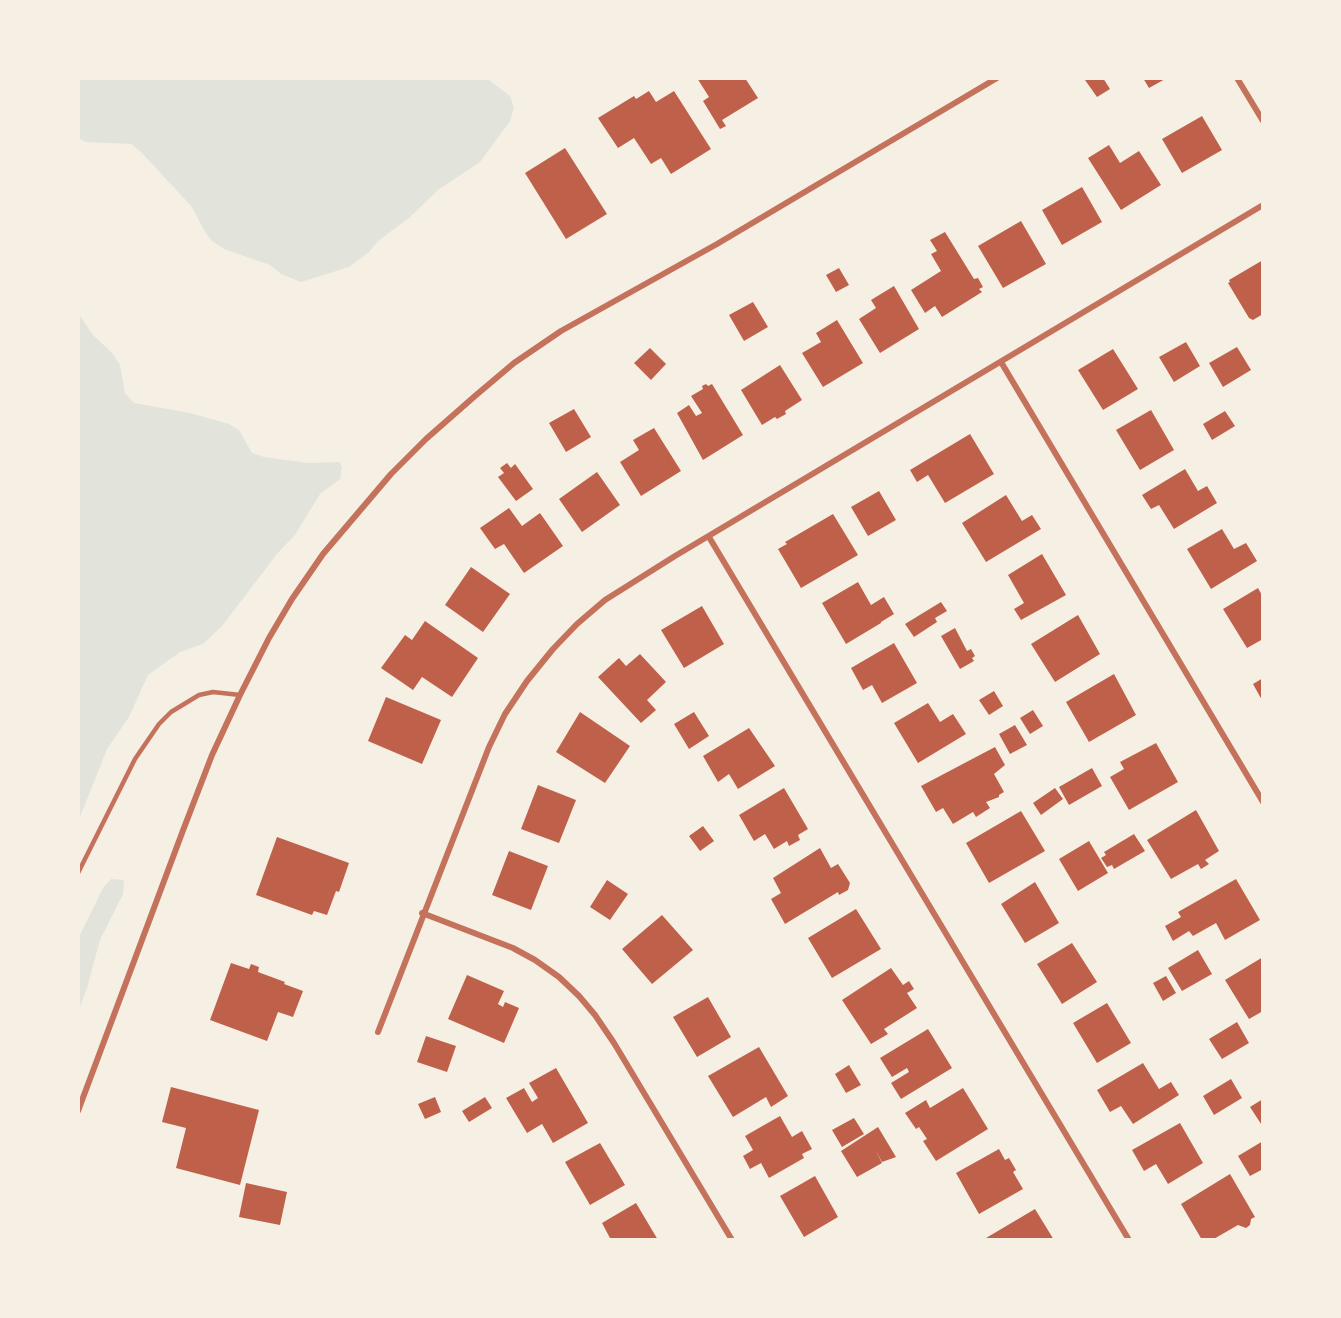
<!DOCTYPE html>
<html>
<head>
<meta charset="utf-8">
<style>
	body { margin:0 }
	#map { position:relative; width:1341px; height:1318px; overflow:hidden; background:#f6efe4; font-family:"Nunito Sans",sans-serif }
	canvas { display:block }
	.frame { position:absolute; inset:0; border:80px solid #f6efe4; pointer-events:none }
</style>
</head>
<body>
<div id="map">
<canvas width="1341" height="1318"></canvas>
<div class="frame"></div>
</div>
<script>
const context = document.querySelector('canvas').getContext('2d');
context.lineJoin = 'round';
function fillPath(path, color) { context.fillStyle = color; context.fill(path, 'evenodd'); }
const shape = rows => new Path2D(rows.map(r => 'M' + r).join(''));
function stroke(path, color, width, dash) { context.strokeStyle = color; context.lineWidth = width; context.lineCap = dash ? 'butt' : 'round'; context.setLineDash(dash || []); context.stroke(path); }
fillPath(shape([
	[78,78,481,78,489,80,510,96,514,108,510,121,480,162,438,190,409,218,378,241,369,252,349,267,301,282,281,274,270,265,224,249,212,241,205,232,192,207,141,152,131,144,86,142,78,138],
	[78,313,93,335,113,354,120,365,125,393,134,403,190,413,229,424,239,430,252,453,264,457,308,463,339,462,342,467,340,479,320,494,295,535,277,554,222,626,203,644,180,652,148,675,129,717,107,749,78,822],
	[111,879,124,880,123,894,100,940,87,988,78,1012,78,939,103,888]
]), '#e2e4dc');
fillPath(shape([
	[697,78,745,78,758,98,722,120,726,126,720,129,703,101,709,97],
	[1088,78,1103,78,1110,89,1097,97,1085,80],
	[1143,78,1167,78,1149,88],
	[649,91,656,102,674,91,711,149,671,174,661,158,651,164,634,138,618,148,598,118,634,96,636,99],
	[1202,116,1222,150,1182,173,1162,139],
	[1109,145,1120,163,1139,151,1161,185,1121,210,1088,158],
	[565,148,607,214,566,239,525,173],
	[1082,187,1102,222,1062,245,1042,210],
	[1021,221,1046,264,1003,288,978,246],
	[945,232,974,279,978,278,983,287,979,289,982,292,942,317,935,306,925,313,911,290,941,271,931,254,937,251,930,240],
	[1263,260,1263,314,1253,320,1249,318,1228,283,1230,282,1229,280],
	[839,268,849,285,836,292,826,275],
	[894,286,919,329,880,353,859,319,876,308,871,300],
	[753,302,768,327,744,341,729,315],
	[837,320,863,363,823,387,802,353,821,342,816,333],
	[1186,342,1200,366,1174,382,1159,357],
	[1237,347,1251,370,1223,387,1209,363],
	[650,348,666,364,651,380,634,363],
	[1113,349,1138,389,1103,410,1078,370],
	[780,365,802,400,785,411,786,414,777,419,775,417,762,425,741,390],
	[706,384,708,386,712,384,743,435,703,460,677,413,689,405,696,416,702,413,691,396,703,389,702,386],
	[574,409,591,437,566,452,549,423],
	[1151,410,1174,450,1140,470,1116,430],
	[1225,411,1235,426,1212,440,1203,424],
	[654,428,681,471,641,496,620,462,639,450,633,440],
	[970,434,994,474,945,503,928,475,917,482,910,470],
	[507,463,511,468,515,464,533,489,516,501,498,477,504,473,500,468],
	[1185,469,1198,491,1207,486,1217,503,1174,529,1159,505,1151,509,1142,495],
	[597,472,620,505,582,532,559,499],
	[879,491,896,520,868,536,851,507],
	[1006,495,1022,521,1032,515,1041,529,986,562,962,523],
	[509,508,522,526,540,513,563,546,524,573,504,544,495,549,480,528],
	[833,514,858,555,801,588,778,549,787,544,785,542],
	[1222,529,1234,549,1246,543,1257,561,1211,589,1187,549],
	[1042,554,1066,595,1021,620,1014,609,1024,603,1008,575],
	[471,567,510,594,483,632,445,605],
	[858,582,871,605,884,597,894,614,881,622,881,623,846,644,822,603],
	[1258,588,1263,597,1263,639,1247,648,1223,609],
	[941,602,947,611,935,618,937,622,914,637,905,624],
	[702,606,724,644,684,668,661,630],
	[1078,615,1100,654,1055,682,1031,644],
	[425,621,478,658,452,697,422,677,413,690,381,668,405,635,412,640],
	[955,628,967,651,971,649,975,656,972,658,974,661,960,669,941,636],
	[894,643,917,683,882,703,872,685,863,690,851,668],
	[640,654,666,682,647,700,656,710,641,723,598,677,619,658,626,666],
	[1114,674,1136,715,1089,742,1066,702],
	[1263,678,1263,702,1253,684],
	[994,691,1003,706,989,715,979,700],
	[386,697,441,720,422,764,368,741],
	[928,703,940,722,953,714,966,734,918,763,894,723],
	[1033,710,1043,726,1030,734,1020,718],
	[580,712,630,746,605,783,556,752],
	[694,712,709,736,689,749,674,724],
	[1015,725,1027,745,1010,754,999,734],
	[749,728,775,766,738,789,729,774,718,782,703,756],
	[1156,743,1178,782,1129,810,1110,777,1124,769,1120,762],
	[995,747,1005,765,994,774,1004,792,999,795,999,797,986,802,990,808,976,817,973,812,953,824,943,808,936,812,921,786],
	[1092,768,1102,786,1069,805,1059,787],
	[538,785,576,800,559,843,521,829],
	[784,788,808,829,798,835,800,840,789,846,787,841,774,849,765,834,754,841,739,815],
	[1055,788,1063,799,1041,815,1033,803],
	[1196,810,1219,851,1205,860,1209,864,1201,869,1198,864,1171,879,1147,840],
	[1021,811,1045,851,989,883,966,843],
	[703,826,714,841,700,851,689,836],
	[1134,834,1145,851,1114,869,1112,865,1107,867,1101,858,1106,855,1104,852],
	[277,837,349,863,339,892,336,891,327,915,314,911,312,915,256,895],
	[1089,841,1108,873,1078,891,1059,859],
	[820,848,831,868,838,864,850,883,848,890,839,895,838,892,785,924,771,899,781,893,773,878],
	[509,851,548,866,531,910,492,895],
	[1236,879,1260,920,1225,940,1216,923,1193,936,1189,931,1173,941,1165,926,1181,917,1178,912],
	[607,880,628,894,610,920,590,907],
	[1035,882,1059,923,1025,943,1001,904],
	[856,909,881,949,832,978,808,938],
	[662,915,693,950,652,984,622,949],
	[1072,943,1097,982,1062,1004,1037,964],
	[1198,950,1212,974,1182,991,1168,968],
	[1263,957,1263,1011,1249,1019,1225,980],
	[231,963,249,969,251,964,259,967,258,972,285,982,284,984,303,991,293,1017,278,1012,267,1041,210,1020],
	[891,968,903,985,909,981,914,989,907,993,917,1008,884,1029,888,1034,871,1044,842,1000],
	[467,975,504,991,498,1004,503,1007,505,1002,519,1008,504,1043,448,1019],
	[1166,976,1176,993,1163,1001,1153,983],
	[708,997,731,1037,697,1057,673,1017],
	[1107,1003,1131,1043,1097,1063,1073,1023],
	[1237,1022,1249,1043,1222,1059,1209,1039],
	[928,1029,952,1068,901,1099,891,1083,909,1072,907,1068,892,1077,880,1058],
	[426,1036,456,1046,447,1072,417,1062],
	[759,1047,788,1096,771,1107,766,1097,733,1117,708,1076],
	[1143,1063,1159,1089,1171,1082,1179,1095,1133,1124,1121,1106,1110,1112,1097,1090],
	[849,1065,861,1085,846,1093,835,1074],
	[556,1068,588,1123,553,1143,542,1124,527,1133,506,1098,524,1088,532,1102,538,1098,529,1083],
	[1231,1079,1242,1098,1214,1115,1203,1096],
	[171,1087,259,1110,240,1185,176,1168,186,1128,162,1122],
	[963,1088,988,1129,936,1161,923,1141,927,1139,919,1127,916,1129,905,1113,926,1100,930,1108],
	[435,1097,441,1112,425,1119,418,1104],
	[485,1097,492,1108,469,1122,462,1111],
	[1263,1099,1263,1127,1250,1107],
	[780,1116,792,1137,802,1131,812,1149,802,1154,804,1158,769,1178,761,1163,750,1169,743,1156,753,1150,745,1136],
	[854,1118,864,1134,842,1147,832,1130],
	[1180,1123,1203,1163,1168,1184,1156,1164,1144,1171,1132,1150],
	[878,1127,896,1157,882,1162,876,1151,882,1163,857,1177,841,1151],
	[1263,1141,1263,1169,1250,1176,1238,1156],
	[600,1143,625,1185,590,1205,565,1162],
	[999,1149,1005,1160,1009,1158,1016,1170,1013,1172,1023,1189,979,1214,956,1173],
	[1230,1174,1255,1217,1251,1219,1250,1225,1246,1228,1238,1225,1212,1240,1202,1240,1181,1204],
	[815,1176,838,1217,804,1237,780,1196],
	[246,1183,287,1192,280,1225,239,1217],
	[636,1203,658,1240,611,1240,602,1223],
	[1035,1209,1054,1240,988,1240,986,1238]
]), '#bf614a');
stroke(shape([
	[78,873,135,759,159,724,171,712,199,695,213,692,240,695]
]), '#c5725c', 4.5);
stroke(shape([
	[1237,78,1263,121],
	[1001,362,1263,802],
	[709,537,1129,1240],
	[422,913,513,948,535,960,559,977,579,996,595,1015,614,1043,732,1240],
	[378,1032,489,747,505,714,527,681,553,649,577,624,605,600,675,556,1263,205],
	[78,1111,182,833,212,755,240,695,269,638,292,599,323,554,391,474,426,439,475,396,514,363,561,331,717,244,997,78]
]), '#c5725c', 6);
</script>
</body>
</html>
